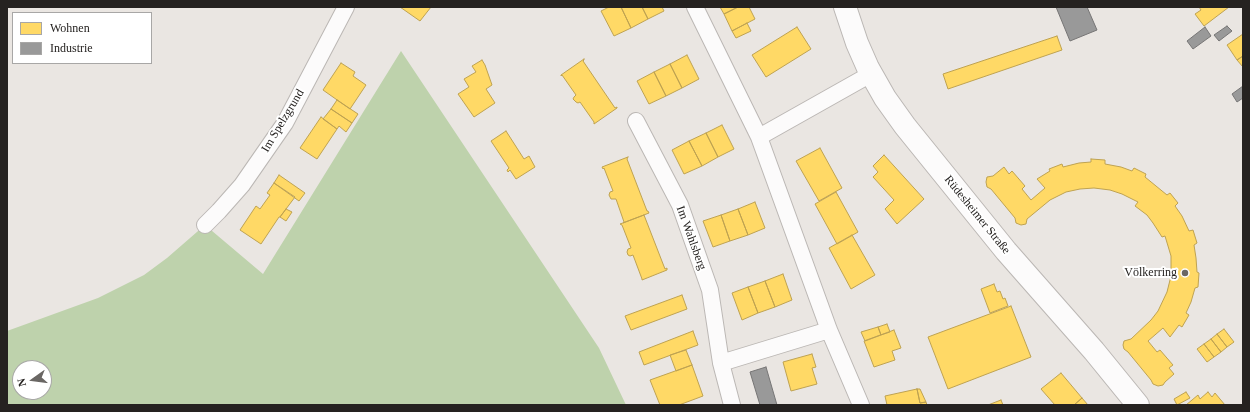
<!DOCTYPE html>
<html>
<head>
<meta charset="utf-8">
<style>
	body { margin:0 }
	#map { position:relative; width:1250px; height:412px; overflow:hidden; background:#eae6e2; font-family:"Times New Roman",serif }
	canvas { display:block }
	.frame { position:absolute; inset:0; border:8px solid #252220; pointer-events:none }
	.legend { position:absolute; left:12px; top:12px; width:140px; height:52px; box-sizing:border-box; background:#fff; border:1px solid #a8a7a6; margin:0; padding:5px 7px; list-style:none; font-size:12px; color:#252220 }
	.legend li { display:flex; align-items:center; gap:8px; height:20px }
	.legend b { width:20px; border:1px solid #a8a7a6 }
	.north { position:absolute; left:12px; top:360px; width:40px; height:40px; box-sizing:border-box; background:#fff; border:1px solid #a8a7a6; border-radius:50%; rotate:256deg; font-size:11px; font-weight:700; line-height:16px; text-align:center; color:#252220 }
	.north::after { content:''; display:block; margin:auto; width:14px; height:18px; background:#6a6764; clip-path:polygon(50% 0,100% 100%,50% 72%,0 100%) }
</style>
</head>
<body>
<div id="map">
<canvas width="1250" height="412"></canvas>
<div class="frame"></div>
<ul class="legend">
<li><b style="height:11px;background:#ffd966"></b>Wohnen</li>
<li><b style="height:11px;background:#999"></b>Industrie</li>
</ul>
<div class="north">N</div>
</div>
<script>
const context = document.querySelector('canvas').getContext('2d');
context.lineJoin = 'round';
function fillPath(path, color) { context.fillStyle = color; context.fill(path, 'evenodd'); }
const shape = rows => new Path2D(rows.map(r => 'M' + r).join(''));
function stroke(path, color, width, dash) { context.strokeStyle = color; context.lineWidth = width; context.lineCap = dash ? 'butt' : 'round'; context.setLineDash(dash || []); context.stroke(path); }
function drawText(font, color, halo, rows, align = 'center') {
  context.font = font + ' "Times New Roman",serif'; context.lineWidth = 4; context.setLineDash([]); context.textBaseline = 'middle'; context.strokeStyle = halo; context.fillStyle = color; for (const [text, x, y, turn = 0] of rows) {
    context.save(); context.translate(x, y); context.rotate((+turn || 0) * Math.PI / 180); context.textAlign = isNaN(turn) ? turn : align; if (halo) context.strokeText(text, 0, 0); context.fillText(text, 0, 0); context.restore();
  }
}
fillPath(shape([
	[401,51,599,348,626,405,7,405,7,331,98,298,144,275,167,258,205,225,263,274],
	[20,368,44,368,44,392,20,392]
]), '#bed2ac');
const homes = shape([
	[400,7,431,7,420,21,400,7],
	[609,7,621,7,631,28,614,36,601,11,609,7],
	[621,7,642,7,648,19,631,28,621,7],
	[642,7,662,7,664,11,648,19,642,7],
	[720,7,738,7,724,14,720,7],
	[738,7,749,7,755,19,732,31,724,14,738,7],
	[1199,7,1229,7,1204,26,1195,14,1201,10,1199,7],
	[747,23,751,31,736,38,732,31,747,23],
	[797,27,811,49,766,77,752,55,797,27],
	[1243,34,1243,56,1237,60,1227,45,1243,34],
	[1057,36,1062,50,948,89,943,74,1057,36],
	[687,55,699,79,682,88,670,64,687,55],
	[1243,56,1243,67,1237,60,1243,56],
	[584,59,584,60,583,61,615,108,617,107,617,108,594,124,594,122,580,102,578,103,576,102,573,99,574,97,576,95,562,75,561,76,561,75,584,59],
	[482,60,485,65,492,85,486,89,495,103,474,117,458,94,469,87,464,79,476,72,472,66,482,60],
	[341,63,355,72,353,76,366,85,350,109,323,90,341,63],
	[670,64,682,88,666,96,654,72,670,64],
	[654,72,666,96,649,104,637,81,654,72],
	[337,100,358,114,352,123,331,109,337,100],
	[331,109,352,123,346,132,339,126,337,129,323,119,331,109],
	[321,117,337,129,317,159,300,148,321,117],
	[722,125,734,149,718,157,706,133,722,125],
	[506,131,524,159,529,156,535,167,516,179,510,170,508,172,507,170,509,168,491,141,506,131],
	[706,133,718,157,702,166,689,141,706,133],
	[689,141,702,166,684,174,672,150,689,141],
	[820,148,842,188,819,201,796,161,820,148],
	[884,155,924,199,897,224,885,209,894,200,873,177,878,172,873,166,884,155],
	[628,157,627,159,647,211,648,211,649,213,623,223,624,222,616,199,611,199,609,195,610,192,613,191,604,168,603,169,602,167,628,157],
	[1091,159,1105,160,1105,164,1121,167,1132,171,1134,168,1146,174,1145,177,1167,195,1170,193,1178,203,1175,206,1182,216,1189,231,1193,230,1197,243,1194,245,1196,258,1197,272,1199,273,1198,287,1195,288,1191,302,1186,313,1189,315,1182,327,1179,325,1170,337,1163,328,1148,341,1157,352,1160,350,1173,365,1169,368,1174,374,1165,382,1163,385,1158,386,1153,384,1151,380,1128,352,1124,349,1123,345,1124,341,1131,339,1151,320,1158,311,1167,292,1171,276,1171,256,1165,236,1162,237,1153,223,1147,215,1135,206,1138,202,1122,194,1110,190,1094,188,1080,189,1066,192,1050,200,1027,219,1026,224,1021,225,1016,223,1015,218,991,189,987,187,986,182,987,177,993,176,1004,167,1009,174,1012,171,1025,186,1022,189,1031,200,1045,188,1037,179,1050,171,1049,169,1062,164,1063,167,1079,163,1091,162,1091,159],
	[279,175,305,193,299,201,274,183,279,175],
	[274,183,295,197,280,217,279,217,261,244,240,230,256,206,260,209,270,195,267,193,274,183],
	[836,192,858,232,837,244,815,204,836,192],
	[755,202,765,228,748,235,738,209,755,202],
	[286,209,292,212,286,221,280,217,286,209],
	[738,209,748,235,730,241,721,215,738,209],
	[644,215,665,269,667,268,667,270,642,280,642,279,633,255,630,256,628,255,627,252,628,249,631,248,622,225,620,224,644,215],
	[721,215,730,241,713,247,703,221,721,215],
	[852,235,875,275,851,289,829,248,852,235],
	[783,274,792,300,775,307,765,281,783,274],
	[765,281,775,307,758,313,748,287,765,281],
	[994,284,997,292,1000,291,1003,299,1005,298,1008,306,990,313,981,289,994,284],
	[748,287,758,313,742,320,732,293,748,287],
	[682,295,687,309,631,330,625,316,682,295],
	[1011,306,1031,357,948,389,928,337,1011,306],
	[887,324,890,332,881,335,878,327,887,324],
	[878,327,881,335,865,341,861,332,878,327],
	[1224,329,1234,342,1227,347,1217,334,1224,329],
	[894,330,901,348,892,351,895,360,874,367,864,341,894,330],
	[693,331,698,345,644,365,639,352,693,331],
	[1217,334,1227,347,1221,352,1211,339,1217,334],
	[1211,339,1221,352,1214,357,1204,344,1211,339],
	[1204,344,1214,357,1207,362,1197,349,1204,344],
	[686,350,692,365,676,371,670,355,686,350],
	[812,354,816,367,812,368,817,384,791,391,783,362,812,354],
	[692,365,703,396,679,405,660,405,650,380,692,365],
	[1061,373,1082,398,1074,405,1055,405,1041,389,1061,373],
	[917,389,920,403,926,402,927,405,887,405,885,396,917,389],
	[917,389,920,389,926,402,920,403,917,389],
	[1186,392,1190,398,1177,405,1174,399,1186,392],
	[1208,392,1212,397,1215,393,1225,405,1186,405,1198,395,1200,399,1208,392],
	[1082,398,1088,405,1074,405,1082,398],
	[1001,400,1003,405,988,405,1001,400]
]);
fillPath(homes, '#ffd966');
stroke(homes, '#bea251', 1);
const industry = shape([
	[1056,7,1087,7,1097,30,1070,41,1056,7],
	[1227,26,1232,31,1219,41,1214,35,1227,26],
	[1205,27,1211,36,1193,49,1187,41,1205,27],
	[1243,86,1243,98,1237,102,1232,94,1243,86],
	[766,367,777,405,760,405,750,372,766,367]
]);
fillPath(industry, '#999');
stroke(industry, '#767575', 1);
const street = shape([
	[695,7,759,137,829,330,861,405],
	[636,121,680,205,710,290,721,363,732,405],
	[759,137,871,74],
	[205,225,219,211,242,185,285,123,346,7],
	[721,363,829,330]
]);
const secondary = shape([
	[845,7,857,43,868,68,885,98,905,126,1006,251,1094,351,1138,405]
]);
stroke(street, '#bbb7b4', 18);
stroke(secondary, '#bbb7b4', 24);
stroke(street, '#fcfbfb', 16);
stroke(secondary, '#fcfbfb', 22);
for (const [x, y, r, color] of [
	[1185,273,4,"#6a6764"]
]) { const dot = new Path2D(); dot.arc(x, y, r, 0, 2 * Math.PI); context.fillStyle = color; context.fill(dot); stroke(dot, '#fff', 1.5); }
drawText('12px', '#252220', '#fff', [
	["Im Spelzgrund",283,121,-59],
	["Rüdesheimer Straße",977,215,51],
	["Im Wahlsberg",691,238,70]
]);
drawText('12px', '#252220', '#fff', [
	["Völkerring",1177,273]
], 'right');
</script>
</body>
</html>
